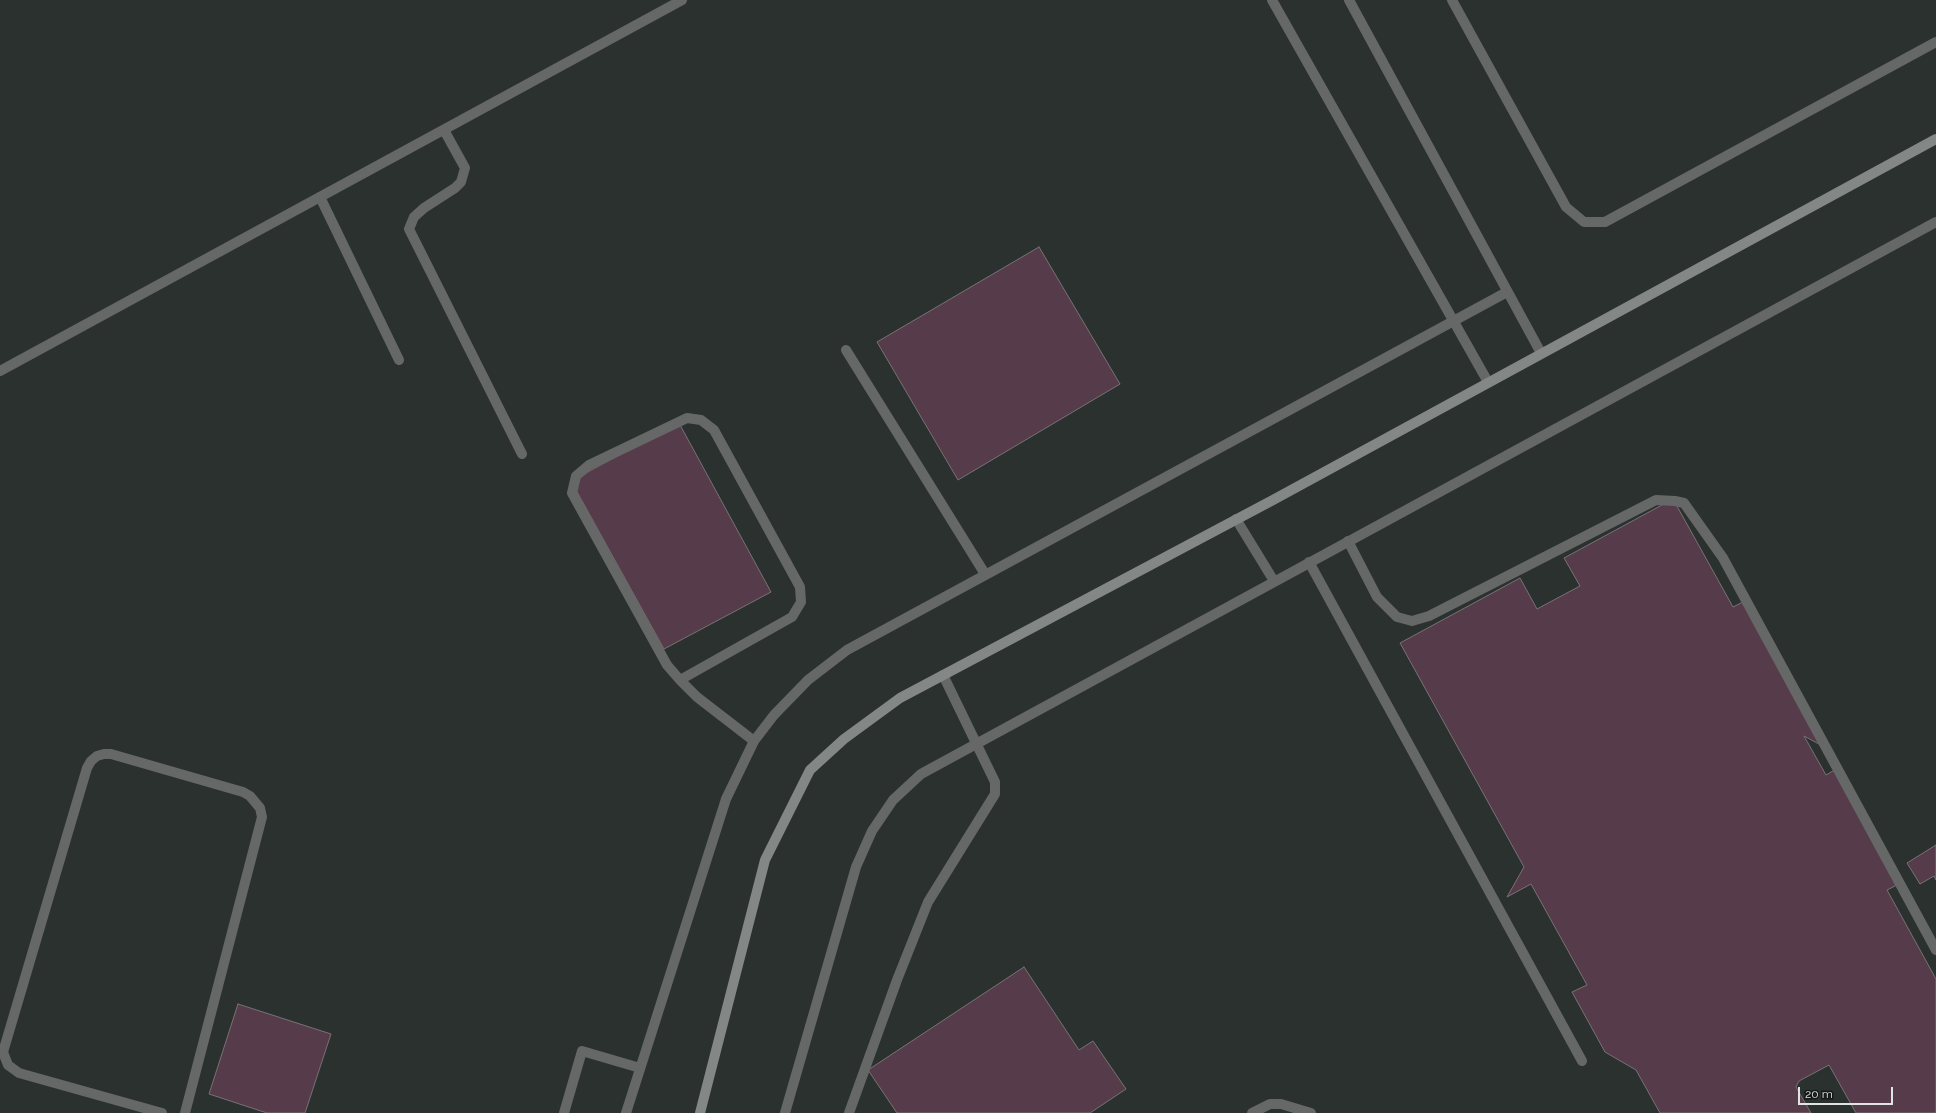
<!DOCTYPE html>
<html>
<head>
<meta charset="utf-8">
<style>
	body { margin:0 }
	#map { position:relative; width:1936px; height:1113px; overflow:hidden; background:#2b312e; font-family:Raleway,sans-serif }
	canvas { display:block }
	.scale { position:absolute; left:1798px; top:1087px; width:95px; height:18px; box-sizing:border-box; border:2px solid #e0e4e2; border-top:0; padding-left:5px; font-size:12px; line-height:14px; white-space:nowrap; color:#e0e4e2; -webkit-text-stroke:3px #151817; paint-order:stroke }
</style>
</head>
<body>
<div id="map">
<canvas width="1936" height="1113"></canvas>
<div class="scale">20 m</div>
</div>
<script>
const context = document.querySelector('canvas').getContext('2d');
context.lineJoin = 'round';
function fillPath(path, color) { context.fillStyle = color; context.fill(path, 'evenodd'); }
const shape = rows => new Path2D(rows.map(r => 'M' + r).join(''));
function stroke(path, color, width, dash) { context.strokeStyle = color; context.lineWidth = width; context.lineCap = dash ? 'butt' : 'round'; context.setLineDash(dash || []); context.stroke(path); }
const building = shape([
	[1039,247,1120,384,958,480,877,342,1039,247],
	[679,423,771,592,664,649,571,481,679,423],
	[1673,499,1733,607,1747,600,1830,750,1804,736,1826,775,1840,767,1903,882,1887,890,1936,979,1936,1113,1856,1113,1829,1065,1799,1081,1796,1087,1811,1113,1660,1113,1636,1070,1605,1052,1572,992,1587,985,1531,884,1507,897,1524,867,1400,643,1520,578,1537,609,1580,586,1564,558,1673,499],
	[1936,845,1936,880,1934,876,1920,884,1907,863,1936,845],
	[1024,967,1079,1050,1093,1041,1126,1089,1090,1113,897,1113,868,1070,1024,967],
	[238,1004,331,1034,305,1113,267,1113,209,1094,238,1004]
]);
fillPath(building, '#563c4a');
stroke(building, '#787275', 1);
stroke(shape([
	[1272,0,1488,382],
	[444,130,465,168,461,182,455,188,424,208,414,217,409,229,522,454],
	[320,197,399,360],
	[846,350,985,574],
	[1348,541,1377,597,1397,617,1412,621,1429,616,1656,500,1675,501,1684,503,1723,558,1936,950],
	[1309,562,1582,1061],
	[680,680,792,617,801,602,800,587,714,430,701,420,687,418,589,465,576,476,572,493,667,665,680,680,697,697,754,741],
	[162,1113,19,1073,8,1065,3,1052,87,768,91,761,97,756,104,754,111,754,243,792,250,796,260,808,262,817,185,1113],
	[564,1113,582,1051,640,1068],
	[849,1113,897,980,928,902,995,794,995,782,976,743],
	[1252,1113,1270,1104,1281,1104,1311,1113]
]), '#656867', 10);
stroke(shape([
	[1349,0,1541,353],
	[1452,0,1566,207,1584,222,1605,222,1936,42],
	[0,371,682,0],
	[1236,519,1274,581],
	[943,675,976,743],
	[626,1113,726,799,754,741,774,715,808,680,847,650,1507,292],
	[785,1113,856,867,872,831,893,800,921,774,1936,222]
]), '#656867', 10);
stroke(shape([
	[700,1113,765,860,810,770,844,739,900,698,1273,500,1936,139]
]), '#838785', 10);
</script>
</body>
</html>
